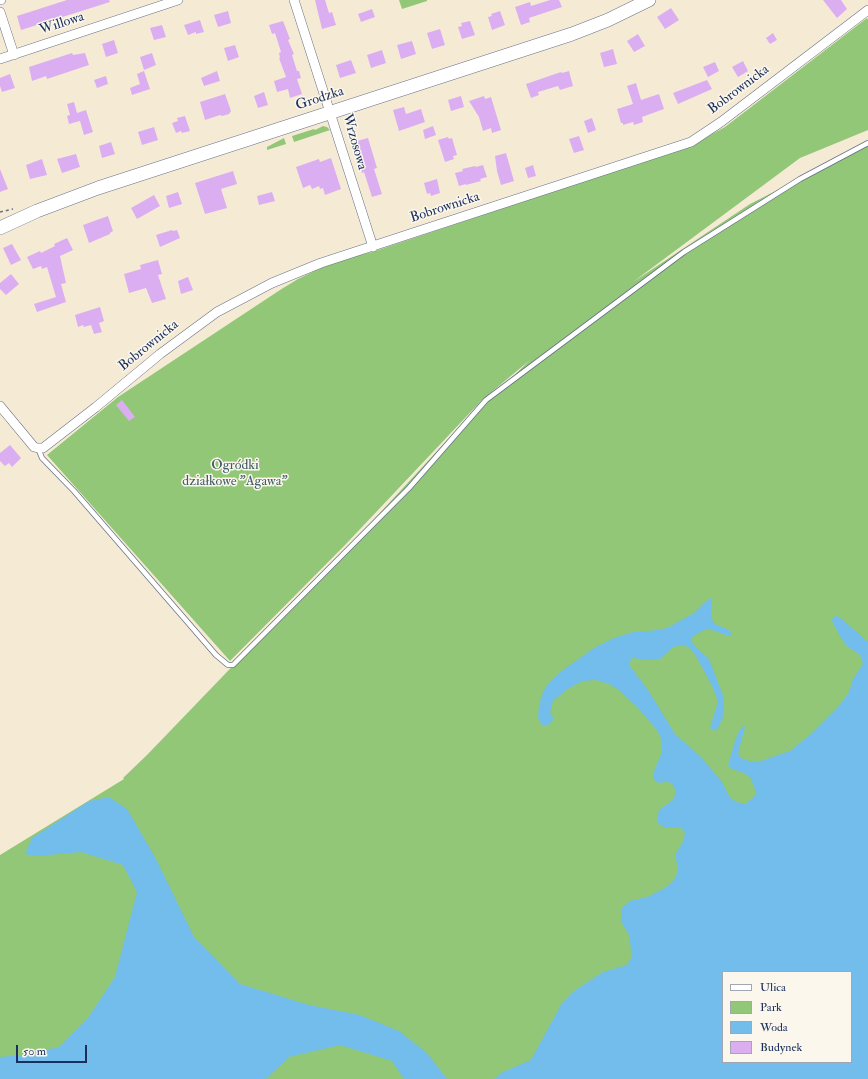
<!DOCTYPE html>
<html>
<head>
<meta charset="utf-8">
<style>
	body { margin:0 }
	#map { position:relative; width:868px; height:1079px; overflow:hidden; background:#f5ebd5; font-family:"IM FELL Double Pica",serif }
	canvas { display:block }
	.legend { position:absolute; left:722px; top:971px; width:130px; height:92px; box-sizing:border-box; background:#fbf7ec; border:1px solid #a1a7b3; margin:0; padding:5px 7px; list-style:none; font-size:12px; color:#1b2f5e }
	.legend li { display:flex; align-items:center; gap:8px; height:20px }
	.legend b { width:20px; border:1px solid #a1a7b3 }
	.scale { position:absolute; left:16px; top:1045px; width:71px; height:18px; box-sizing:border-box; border:2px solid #1b2f5e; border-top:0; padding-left:5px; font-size:12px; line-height:14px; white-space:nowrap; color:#1b2f5e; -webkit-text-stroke:3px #fbf7ec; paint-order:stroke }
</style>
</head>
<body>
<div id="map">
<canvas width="868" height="1079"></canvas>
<ul class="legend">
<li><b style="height:5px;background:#fff"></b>Ulica</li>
<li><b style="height:11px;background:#92c778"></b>Park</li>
<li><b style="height:11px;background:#72bdeb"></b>Woda</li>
<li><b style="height:11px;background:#dbaef2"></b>Budynek</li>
</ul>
<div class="scale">50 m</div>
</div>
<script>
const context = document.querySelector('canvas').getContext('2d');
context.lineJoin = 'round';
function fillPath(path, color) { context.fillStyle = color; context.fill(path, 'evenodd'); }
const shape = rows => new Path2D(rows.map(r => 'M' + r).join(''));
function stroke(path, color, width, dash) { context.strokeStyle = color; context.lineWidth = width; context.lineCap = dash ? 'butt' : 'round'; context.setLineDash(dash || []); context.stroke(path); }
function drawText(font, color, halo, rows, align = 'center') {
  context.font = font + ' "IM FELL Double Pica",serif'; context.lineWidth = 3; context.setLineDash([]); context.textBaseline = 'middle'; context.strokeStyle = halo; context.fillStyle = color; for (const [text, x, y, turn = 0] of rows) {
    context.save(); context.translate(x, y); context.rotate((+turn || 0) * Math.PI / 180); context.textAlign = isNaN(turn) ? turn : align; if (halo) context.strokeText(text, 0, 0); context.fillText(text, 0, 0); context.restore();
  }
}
fillPath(shape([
	[399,0,427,0,427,1,402,9],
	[867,18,868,20,868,130,800,158,633,282,750,204,868,144,868,1079,0,1079,0,855,124,779,123,778,147,755,378,515,450,437,530,360,482,400,345,545,230,661,47,455,118,397,280,290,298,279,323,267,352,257,372,252,690,146,725,127],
	[723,972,851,972,851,1062,723,1062],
	[323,126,327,127,330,130,294,142,292,136,314,129,315,130],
	[284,138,286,144,267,150,267,147]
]), '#92c778');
fillPath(shape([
	[711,598,712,601,711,618,715,624,729,630,732,635,729,636,712,630,704,630,693,636,691,640,694,645,709,659,724,698,724,710,722,720,716,731,710,728,718,701,712,686,696,656,690,648,683,645,673,647,660,659,649,660,632,658,630,662,630,666,648,690,675,734,702,758,722,782,729,796,736,802,746,804,755,796,755,789,750,777,744,773,732,769,728,765,735,741,739,731,744,725,745,727,738,753,741,758,749,761,758,762,790,751,811,734,839,706,849,692,853,679,863,664,860,655,847,646,841,638,832,621,833,617,837,616,843,620,868,642,868,1079,494,1079,503,1072,531,1060,562,1003,574,991,603,972,627,965,632,957,629,935,621,921,621,909,630,901,647,897,665,888,674,880,678,871,678,864,675,859,676,853,683,842,685,833,680,827,666,828,657,823,657,816,660,809,673,800,676,792,672,783,666,782,658,783,653,778,654,771,662,752,662,741,657,730,638,708,619,690,609,684,596,680,583,681,569,688,553,701,550,713,554,719,548,725,542,725,538,717,539,706,543,692,548,684,559,673,594,648,614,638,633,632,650,631,667,628,694,613,705,602],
	[723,972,851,972,851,1062,723,1062],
	[109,797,127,809,156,859,194,937,240,984,309,1005,360,1015,399,1031,427,1053,447,1079,404,1079,392,1061,340,1045,289,1057,266,1079,0,1079,0,1057,23,1055,59,1047,88,1018,115,977,137,892,123,865,81,852,37,856,25,854,32,838,89,801]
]), '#72bdeb');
fillPath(shape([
	[67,0,109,0,110,2,21,30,17,16],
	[315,0,325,0,329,13,332,12,336,25,322,29],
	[550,0,559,0,562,7,529,18,530,22,521,25,515,7,530,2,531,6],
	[823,0,841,0,847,9,837,18],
	[671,8,679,20,665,29,657,17],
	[372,9,375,17,361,22,358,14],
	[228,11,231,23,218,27,214,15],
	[500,11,505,25,492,30,488,17,492,16,491,14],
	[200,20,204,32,196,34,196,32,188,35,184,25],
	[283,21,290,39,288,40,294,54,292,55,297,71,299,71,301,78,297,79,302,94,290,98,288,89,277,92,274,81,286,77,279,58,280,58,279,53,281,52,275,33,272,34,269,25],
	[470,21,475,35,462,39,458,27,462,26,461,23],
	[162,25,166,37,154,40,150,28],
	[440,29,445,45,432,49,427,33],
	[773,33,777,40,770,44,766,38],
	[638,34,645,46,634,52,627,41],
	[114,40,118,53,106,57,102,44],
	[412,41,416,54,401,59,397,45],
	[235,45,239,57,228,61,224,48],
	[613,49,617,64,604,67,600,53],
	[382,50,386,63,371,68,367,55],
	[72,53,73,55,85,53,89,65,47,79,46,76,32,81,29,67],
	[152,53,156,65,144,70,140,57],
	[351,60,356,73,340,78,336,65],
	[743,61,748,71,738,77,732,67],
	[715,62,719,71,708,77,703,67],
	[144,71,150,89,132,95,130,88,140,84,137,74],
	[217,71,220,81,204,86,201,78],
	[569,71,573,86,560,90,558,86,538,92,539,95,531,98,526,84,561,72,562,73],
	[10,74,15,88,2,92,0,86,0,78],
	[106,76,108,84,97,88,94,80],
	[707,80,712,89,678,104,673,93],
	[636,83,641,100,659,94,664,109,642,117,643,122,634,125,633,122,623,125,623,123,621,123,617,109,633,104,627,86],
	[264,92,268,105,258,108,254,96],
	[225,94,231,111,229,114,222,116,220,115,205,120,200,102],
	[461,96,464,107,451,111,448,100],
	[484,96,485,99,491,97,501,130,492,133,491,128,483,131,479,117,469,101],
	[74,102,77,113,86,110,93,132,84,135,80,121,69,124,67,116,70,115,67,104],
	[404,107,406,114,421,109,425,122,399,131,393,110],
	[185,116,190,131,182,133,181,131,176,133,172,123,178,121,177,118],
	[592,118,596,130,588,133,584,121],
	[433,126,436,135,425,139,423,130],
	[154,127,158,140,142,145,138,132],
	[579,136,584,150,574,153,569,139],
	[448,137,449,139,452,138,457,155,453,156,454,159,445,162,438,140],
	[368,138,377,168,374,169,382,194,372,197,364,172,362,173,353,142],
	[111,142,115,154,102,158,99,146],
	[506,153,514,181,501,185,497,171,495,156],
	[76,154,80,167,62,173,57,159],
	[331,158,341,189,325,195,323,188,320,189,319,186,312,189,310,185,303,188,296,167,319,159,320,162],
	[42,159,47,175,30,179,26,165],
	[483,165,487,177,480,179,481,181,466,185,466,184,459,186,455,173,463,171,462,169,475,166,476,167],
	[533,165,536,176,528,178,525,168],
	[0,169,8,189,0,192],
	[233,171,237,184,221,189,227,208,205,214,195,183],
	[437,179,440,193,431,196,430,193,427,194,424,183],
	[178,192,182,204,169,208,166,196],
	[272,192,275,201,259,205,257,196],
	[154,195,160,206,137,219,131,208],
	[108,216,113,231,110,233,110,234,89,243,83,225],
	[172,230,173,231,177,230,180,238,160,247,156,235],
	[67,238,73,250,60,256,66,283,61,284,66,302,37,312,34,304,56,297,47,267,42,269,41,266,33,269,27,257,40,251,41,253,55,246,54,244],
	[12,244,21,260,11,265,3,248],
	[158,260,162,274,158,275,166,299,152,303,146,288,129,293,124,274,141,269,140,265],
	[11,274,19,284,6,295,0,289,0,283],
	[188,277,193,290,181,294,178,281],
	[100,307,104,321,99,323,102,332,94,334,91,325,84,327,83,325,78,327,75,315],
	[122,400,135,417,129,421,116,405],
	[10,445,21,458,12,467,9,463,5,466,0,461,0,453]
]), '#dbaef2');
const lane = shape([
	[38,448,42,458,74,491,216,655,228,665,233,665,409,488,486,400,684,252,800,179,868,143]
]);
const street = shape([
	[0,0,1,0],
	[294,0,373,247],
	[0,12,14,55],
	[0,59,178,0],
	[0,406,34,447,38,448,43,448,96,407,160,354,217,312,272,283,321,263,691,142,721,122,868,10]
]);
const secondary = shape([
	[0,228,37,211,98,188,572,34,608,20,649,0]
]);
stroke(lane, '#677188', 6);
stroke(street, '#677188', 10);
stroke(secondary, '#677188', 14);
stroke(shape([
	[0,212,13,209]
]), '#677188', 1.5, [3, 3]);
stroke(lane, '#fff', 4.5);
stroke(street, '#fff', 9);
stroke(secondary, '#fff', 13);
drawText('14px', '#1b2f5e', '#fbf7ec', [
	["Willowa",62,24,-18],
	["Bobrownicka",739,90,-37],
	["Grodzka",320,99,-18],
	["Wrzosowa",354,142,74],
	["Bobrownicka",445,208,-18],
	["Bobrownicka",149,346,-39]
]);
drawText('14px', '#3f5d66', '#fbf7ec', [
	["Ogródki",235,466],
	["działkowe \"Agawa\"",235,482]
]);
</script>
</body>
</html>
